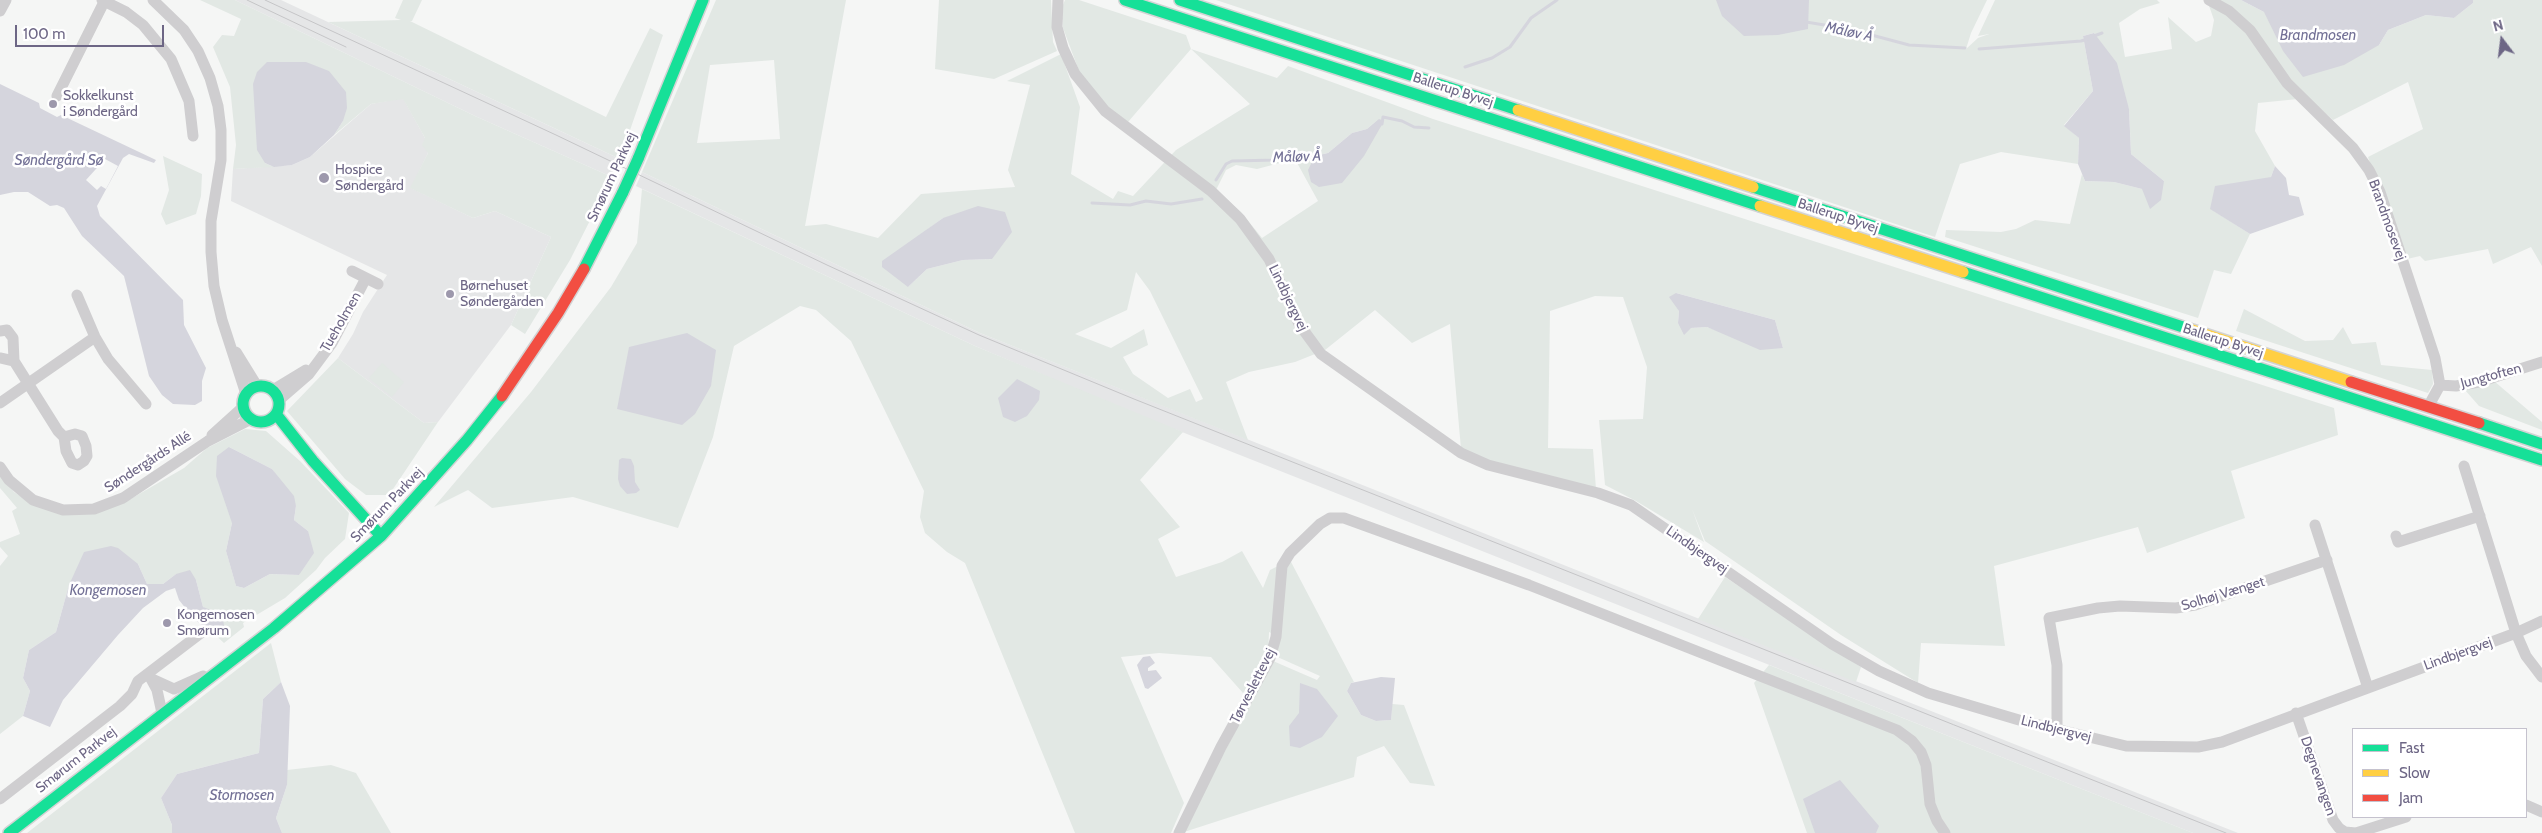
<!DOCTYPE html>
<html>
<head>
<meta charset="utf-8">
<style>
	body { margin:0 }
	#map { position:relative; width:2542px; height:833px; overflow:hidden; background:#f5f6f5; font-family:Cabin,sans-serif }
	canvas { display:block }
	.legend { position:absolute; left:2352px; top:728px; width:175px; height:90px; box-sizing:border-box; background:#fff; border:1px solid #c5c2ce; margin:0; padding:6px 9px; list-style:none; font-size:15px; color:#6d6685 }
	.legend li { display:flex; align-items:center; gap:10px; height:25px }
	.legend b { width:25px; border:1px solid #c5c2ce }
	.north { position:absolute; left:2477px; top:15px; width:50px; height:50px; -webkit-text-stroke:4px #fff; paint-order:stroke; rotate:345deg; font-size:14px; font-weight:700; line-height:20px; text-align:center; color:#6d6685 }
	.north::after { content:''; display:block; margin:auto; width:18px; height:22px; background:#6d6685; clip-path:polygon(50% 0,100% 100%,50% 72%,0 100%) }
	.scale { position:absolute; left:15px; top:25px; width:149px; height:22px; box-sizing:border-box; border:2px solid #6d6685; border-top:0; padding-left:6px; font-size:15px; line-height:18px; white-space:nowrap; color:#6d6685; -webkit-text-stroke:4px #fff; paint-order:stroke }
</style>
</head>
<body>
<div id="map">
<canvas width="2542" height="833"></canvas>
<ul class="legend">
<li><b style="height:6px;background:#16e098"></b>Fast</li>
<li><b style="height:6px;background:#ffcf43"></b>Slow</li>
<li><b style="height:6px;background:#f24e42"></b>Jam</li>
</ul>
<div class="north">N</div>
<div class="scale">100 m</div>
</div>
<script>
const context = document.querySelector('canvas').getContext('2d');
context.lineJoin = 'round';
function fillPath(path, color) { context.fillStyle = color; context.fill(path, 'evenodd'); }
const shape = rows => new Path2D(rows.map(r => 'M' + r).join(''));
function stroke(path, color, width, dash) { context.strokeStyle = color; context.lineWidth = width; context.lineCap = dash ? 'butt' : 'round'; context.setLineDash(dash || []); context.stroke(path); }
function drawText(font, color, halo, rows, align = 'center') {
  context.font = font + ' Cabin,sans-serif'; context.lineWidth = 5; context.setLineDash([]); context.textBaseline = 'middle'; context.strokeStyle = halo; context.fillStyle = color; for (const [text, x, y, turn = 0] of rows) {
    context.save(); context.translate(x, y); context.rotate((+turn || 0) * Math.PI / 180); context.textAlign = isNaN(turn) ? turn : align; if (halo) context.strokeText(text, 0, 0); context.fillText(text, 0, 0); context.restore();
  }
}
fillPath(shape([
	[235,0,281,0,620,159,612,177,475,116],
	[403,98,425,138,428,153,411,188,473,218,495,211,551,237,511,325,438,422,424,423,338,358,353,334,363,312,387,275,231,201,233,169,292,165,310,157,371,104],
	[642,172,980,333,2238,833,2193,833,1129,411,975,346,636,186]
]), '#e5e6e7');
fillPath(shape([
	[200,0,235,0,475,116,612,177,570,260,525,334,511,325,551,237,495,211,473,218,410,188,428,153,422,145,425,138,403,99,371,104,334,135,343,121,265,163,274,167,233,169,236,145,230,87,213,47,222,35,234,36,241,19],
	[403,0,422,0,412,21,410,21,606,117,650,28,663,35,620,159,328,22,401,20,395,18],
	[716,0,846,0,805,226,826,224,878,238,921,194,1015,187,1008,170,1030,85,1007,81,1061,54,1080,107,1071,174,1113,199,1118,191,1133,196,1176,150,1250,104,1191,49,1128,122,1106,106,1079,71,1063,28,1062,7,1065,0,1079,0,1186,35,1191,49,1277,78,1288,66,1433,119,2334,408,2338,435,2231,471,2245,518,2147,553,2138,527,1994,566,2005,646,1921,643,1918,683,1841,635,1705,541,1692,509,1704,542,1636,501,1605,485,1599,420,1643,419,1647,367,1623,297,1595,296,1550,311,1548,448,1593,449,1596,489,1488,463,1461,449,1450,324,1412,343,1375,310,1325,350,1295,362,1249,372,1226,382,1248,440,980,333,642,172],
	[774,60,780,139,697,143,710,65],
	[1378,119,1311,182,1312,163,1315,156,1328,153,1352,133,1367,129],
	[1295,159,1318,201,1262,238,1241,212,1216,190,1226,170,1236,165,1257,169],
	[943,218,992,259,963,260,927,269,908,287,928,229],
	[1136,272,1150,291,1203,399,1196,402,1190,389,1168,398,1133,374,1123,357,1148,345,1144,329,1111,348,1075,334,1127,310],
	[1676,293,1775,320,1783,348,1735,337,1707,327,1690,328,1678,323,1679,311],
	[939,0,1051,0,1053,42,1057,51,994,79,935,69],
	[1216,0,1987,0,1971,33,1966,49,1978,38,1989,34,1978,36,1995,0,2157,0,2160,3,2140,9,2119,23,2125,57,2172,49,2168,17,2196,42,2211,36,2214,20,2207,0,2241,0,2264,12,2379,45,2388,30,2426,15,2454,18,2473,3,2473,0,2542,0,2542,266,2531,247,2493,264,2488,249,2425,261,2420,256,2403,260,2368,157,2423,129,2408,82,2333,120,2308,98,2258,103,2255,131,2275,166,2271,177,2211,209,2250,234,2231,274,2214,270,2198,318,1945,237,1946,230,2001,232,2016,229,2035,220,2070,224,2082,174,2085,181,2114,182,2142,189,2164,181,2131,154,2129,109,2094,33,2083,36,2093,91,2064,125,2079,138,2078,164,2001,152,1960,164,1935,237],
	[163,156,202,174,201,196,196,214,166,225,161,214,169,190],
	[642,189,975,346,1183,432,1140,480,1180,527,1158,539,1176,577,1222,562,1242,551,1263,588,1270,570,1290,560,1354,682,1351,683,1347,691,1361,715,1376,721,1391,720,1392,704,1404,705,1435,786,1410,783,1384,746,1357,757,1354,777,1181,833,1273,661,1317,680,1320,676,1273,655,1278,636,1269,632,1268,657,1243,693,1211,657,1159,653,1121,657,1184,803,1171,833,1075,833,965,563,947,552,925,533,920,517,924,491,851,341,816,310,800,306,734,346,713,437,678,528,573,497,492,508,468,490,434,507,531,392,611,287,637,243],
	[2244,309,2305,341,2333,340,2343,327,2352,344,2376,342,2381,365,2432,370,2433,384,2428,393,2236,331],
	[338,358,424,423,438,422,389,495,366,495,345,479,287,411],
	[382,363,404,382,392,397,369,378],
	[2494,381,2542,422,2542,430,2479,406,2465,390],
	[245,429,266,431,300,461,349,513,345,539,325,558,316,570,285,598,243,623,244,627,224,643,211,631,225,631,203,607,196,580,176,574,163,584,147,584,138,564,69,585,56,632,29,650,23,678,30,691,23,716,0,734,0,566,8,556,0,547,0,542,20,534,12,511,17,508,0,488,0,473,14,492,34,505,95,514,127,501,184,468,207,448],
	[229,447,272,469,296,506,294,520,308,531,299,575,270,574,244,588,236,586,226,551,232,523],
	[1725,577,1861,667,1856,682,1698,619],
	[271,643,281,682,263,699,259,753,177,774,161,798,172,825,172,833,27,833],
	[1769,665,2193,833,1807,833,1754,683],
	[331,765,356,773,391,833,282,833,276,818,287,785,287,770]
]), '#e2e8e4');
fillPath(shape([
	[1716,0,1809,0,1808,29,1778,35,1744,36,1722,16],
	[2241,0,2473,0,2473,3,2454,18,2426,15,2388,30,2379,45,2344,65,2303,77,2283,51,2264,12],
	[2094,33,2117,63,2129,109,2131,154,2164,181,2161,200,2150,209,2142,189,2114,182,2085,181,2078,164,2079,138,2064,126,2093,91,2083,36],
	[267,62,306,62,329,71,346,92,347,108,343,121,334,135,310,157,292,165,274,167,265,163,257,150,253,84,257,72],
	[0,84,39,103,40,108,57,117,61,115,156,160,154,163,129,154,123,158,97,206,100,216,183,300,184,325,206,368,202,381,202,401,195,405,173,404,162,395,149,376,124,276,82,236,64,208,57,205,50,206,28,192,14,192,0,195],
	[1379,119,1384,121,1364,156,1342,183,1319,187,1311,182,1308,170,1315,156,1328,153,1352,133,1367,129],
	[2275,166,2286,178,2289,195,2299,197,2304,215,2250,234,2210,209,2215,186,2271,177],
	[978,206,1005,212,1012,232,992,259,963,260,927,269,908,287,882,267,882,261,943,218],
	[1676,293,1775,320,1783,348,1760,350,1707,327,1691,328,1684,335,1678,323,1679,311,1669,297],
	[687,333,716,350,711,386,695,414,682,425,617,409,629,347],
	[1017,379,1040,391,1039,400,1027,416,1015,422,1003,417,998,398],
	[229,447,272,469,294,496,296,506,294,520,308,531,314,553,299,575,270,574,244,588,236,586,226,551,232,523,216,476,217,456],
	[622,458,631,459,634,466,635,482,640,490,636,493,627,494,620,486,618,479,619,460],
	[111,546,118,548,138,564,147,584,163,584,176,574,190,570,196,580,203,607,222,614,225,631,211,631,195,620,179,600,175,588,166,591,143,608,118,635,63,700,50,727,23,716,30,691,23,678,29,650,56,632,69,585,84,552],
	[1150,656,1155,663,1148,668,1148,671,1156,670,1162,678,1148,689,1145,688,1137,665,1143,657],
	[1381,677,1395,678,1391,720,1376,721,1361,715,1347,691,1351,683],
	[281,682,290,706,287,785,276,818,282,833,172,833,172,825,161,798,177,774,259,753,263,699],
	[1300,683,1317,689,1338,716,1322,737,1300,748,1290,746,1289,726,1299,713],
	[1840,780,1879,826,1876,833,1815,833,1803,799]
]), '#d5d5dd');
fillPath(shape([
	[105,159,118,166,106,189,101,186,97,190,86,180]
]), '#f5f6f5');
stroke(shape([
	[1806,22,1849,29,1909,45,1965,48],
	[2094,36,2102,33],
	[1979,49,2081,41,2088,39],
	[1465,67,1492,58,1510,47,1531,18,1557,0],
	[1382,124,1383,117,1402,121,1414,127,1429,128],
	[1216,180,1226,164,1232,161,1277,160,1300,155,1318,157],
	[1092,203,1130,205,1146,201,1171,204,1202,199]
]), '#d5d5dd', 3);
const fast = shape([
	[1125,0,1760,206],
	[1180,0,1518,110],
	[638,159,703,0],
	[1753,187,2189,329],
	[584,269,623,192],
	[1963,272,2542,460],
	'243 404a18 18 0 1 1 36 0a18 18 0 1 1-36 0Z',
	[276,414,313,461,381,536],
	[2479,423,2542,444],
	[9,833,274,628,381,536,467,440,502,396]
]);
const slow = shape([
	[1518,110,1753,187],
	[1760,206,1963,272],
	[2189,329,2351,382]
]);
const jam = shape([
	[2351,382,2479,423],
	[502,396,558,313,584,269]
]);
stroke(fast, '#d3d3d4', 14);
stroke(slow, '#d3d3d4', 14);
stroke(jam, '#d3d3d4', 14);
stroke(shape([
	[102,0,126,12,143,25,171,59,189,101,193,136],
	[153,0,184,30,198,51,210,78,218,106,221,130,221,160,211,221,211,252,214,286,222,320,246,394],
	[1058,0,1057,27,1063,48,1075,74,1105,111,1211,191,1240,219,1269,259,1299,324,1321,354,1461,453,1488,465,1598,493,1631,505,1832,644,1879,671,1928,693,2019,720,2126,746,2198,747,2222,742,2516,633,2542,621],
	[2209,0,2229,11,2250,30,2287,83,2353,148,2369,170,2380,192,2435,358,2440,385,2428,407],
	[0,11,6,0],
	[57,96,105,0],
	[352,271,378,284],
	[77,295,95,337,108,359,146,404],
	[0,331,7,330,13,338,14,361,58,431,64,437,66,451,72,463,78,465,84,461,87,456,86,446,82,436,75,434,64,437],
	[236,352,257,386],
	[0,358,14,361],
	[2440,385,2456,386,2479,382,2542,362],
	[273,390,306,370],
	[279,400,309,374,332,343,366,278],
	[0,403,95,337],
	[212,435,243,407],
	[2464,466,2516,633,2526,656,2542,677],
	[0,467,9,480,33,500,63,510,94,509,123,498,208,441,251,419],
	[2315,525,2368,688],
	[2396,536,2398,542,2480,516],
	[150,677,157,690,162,713],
	[152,679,174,689,203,676],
	[2296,713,2333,820,2339,828,2345,832,2356,833,2406,817],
	[2057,729,2057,665,2049,618,2098,608,2120,606,2176,608,2195,605,2327,560],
	[0,799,120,706,132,694,138,681,201,633],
	[2526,805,2542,812],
	[1179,833,1221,747,1270,658,1276,637,1282,566,1290,553,1320,524,1330,518,1344,518,1529,585,1897,730,1912,741,1921,752,1926,765,1930,804,1937,821,1945,833]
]), '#cfced0', 11);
stroke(fast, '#16e098', 11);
stroke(slow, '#ffcf43', 11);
stroke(jam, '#f24e42', 11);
stroke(shape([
	[247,0,346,47],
	[265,0,556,135,827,265,979,335,1134,399,2226,833]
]), '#c5c5c7', 1);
const fastBridge = shape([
	[623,192,638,159]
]);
stroke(fastBridge, '#d3d3d4', 14, []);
stroke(fastBridge, '#16e098', 11);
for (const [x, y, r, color] of [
	[53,104,5,"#9d98ac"],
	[324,178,6,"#9d98ac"],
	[450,294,5,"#9d98ac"],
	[167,623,5,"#9d98ac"]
]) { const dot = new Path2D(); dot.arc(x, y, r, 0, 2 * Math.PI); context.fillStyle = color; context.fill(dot); stroke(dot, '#fff', 2); }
drawText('14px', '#6d6685', '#fff', [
	["Ballerup Byvej",1453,90,18],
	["Smørum Parkvej",612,177,-65],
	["Ballerup Byvej",1838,216,18],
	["Brandmosevej",2387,220,70],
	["Lindbjergvej",1288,298,64],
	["Tueholmen",341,322,-60],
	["Ballerup Byvej",2223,341,18],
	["Jungtoften",2491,376,-15],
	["Søndergårds Allé",148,462,-33],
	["Smørum Parkvej",387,505,-46],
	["Lindbjergvej",1697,550,35],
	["Solhøj Vænget",2223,594,-17],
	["Lindbjergvej",2458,654,-20],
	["Tørveslettevej",1253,686,-63],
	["Lindbjergvej",2056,729,14],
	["Smørum Parkvej",76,760,-38],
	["Degnevangen",2318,776,71]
]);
drawText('14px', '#6d6685', '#fff', [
	["Sokkelkunst",63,96],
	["i Søndergård",63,112],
	["Hospice",335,170],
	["Søndergård",335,186],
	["Børnehuset",460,286],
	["Søndergården",460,302],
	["Kongemosen",177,615],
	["Smørum",177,631]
], 'left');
drawText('italic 15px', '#737196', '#fff', [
	["Måløv Å",1849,32,12],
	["Brandmosen",2318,36],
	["Måløv Å",1297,157,-2],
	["Søndergård Sø",59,161],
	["Kongemosen",108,591],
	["Stormosen",242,796]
]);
</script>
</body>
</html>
